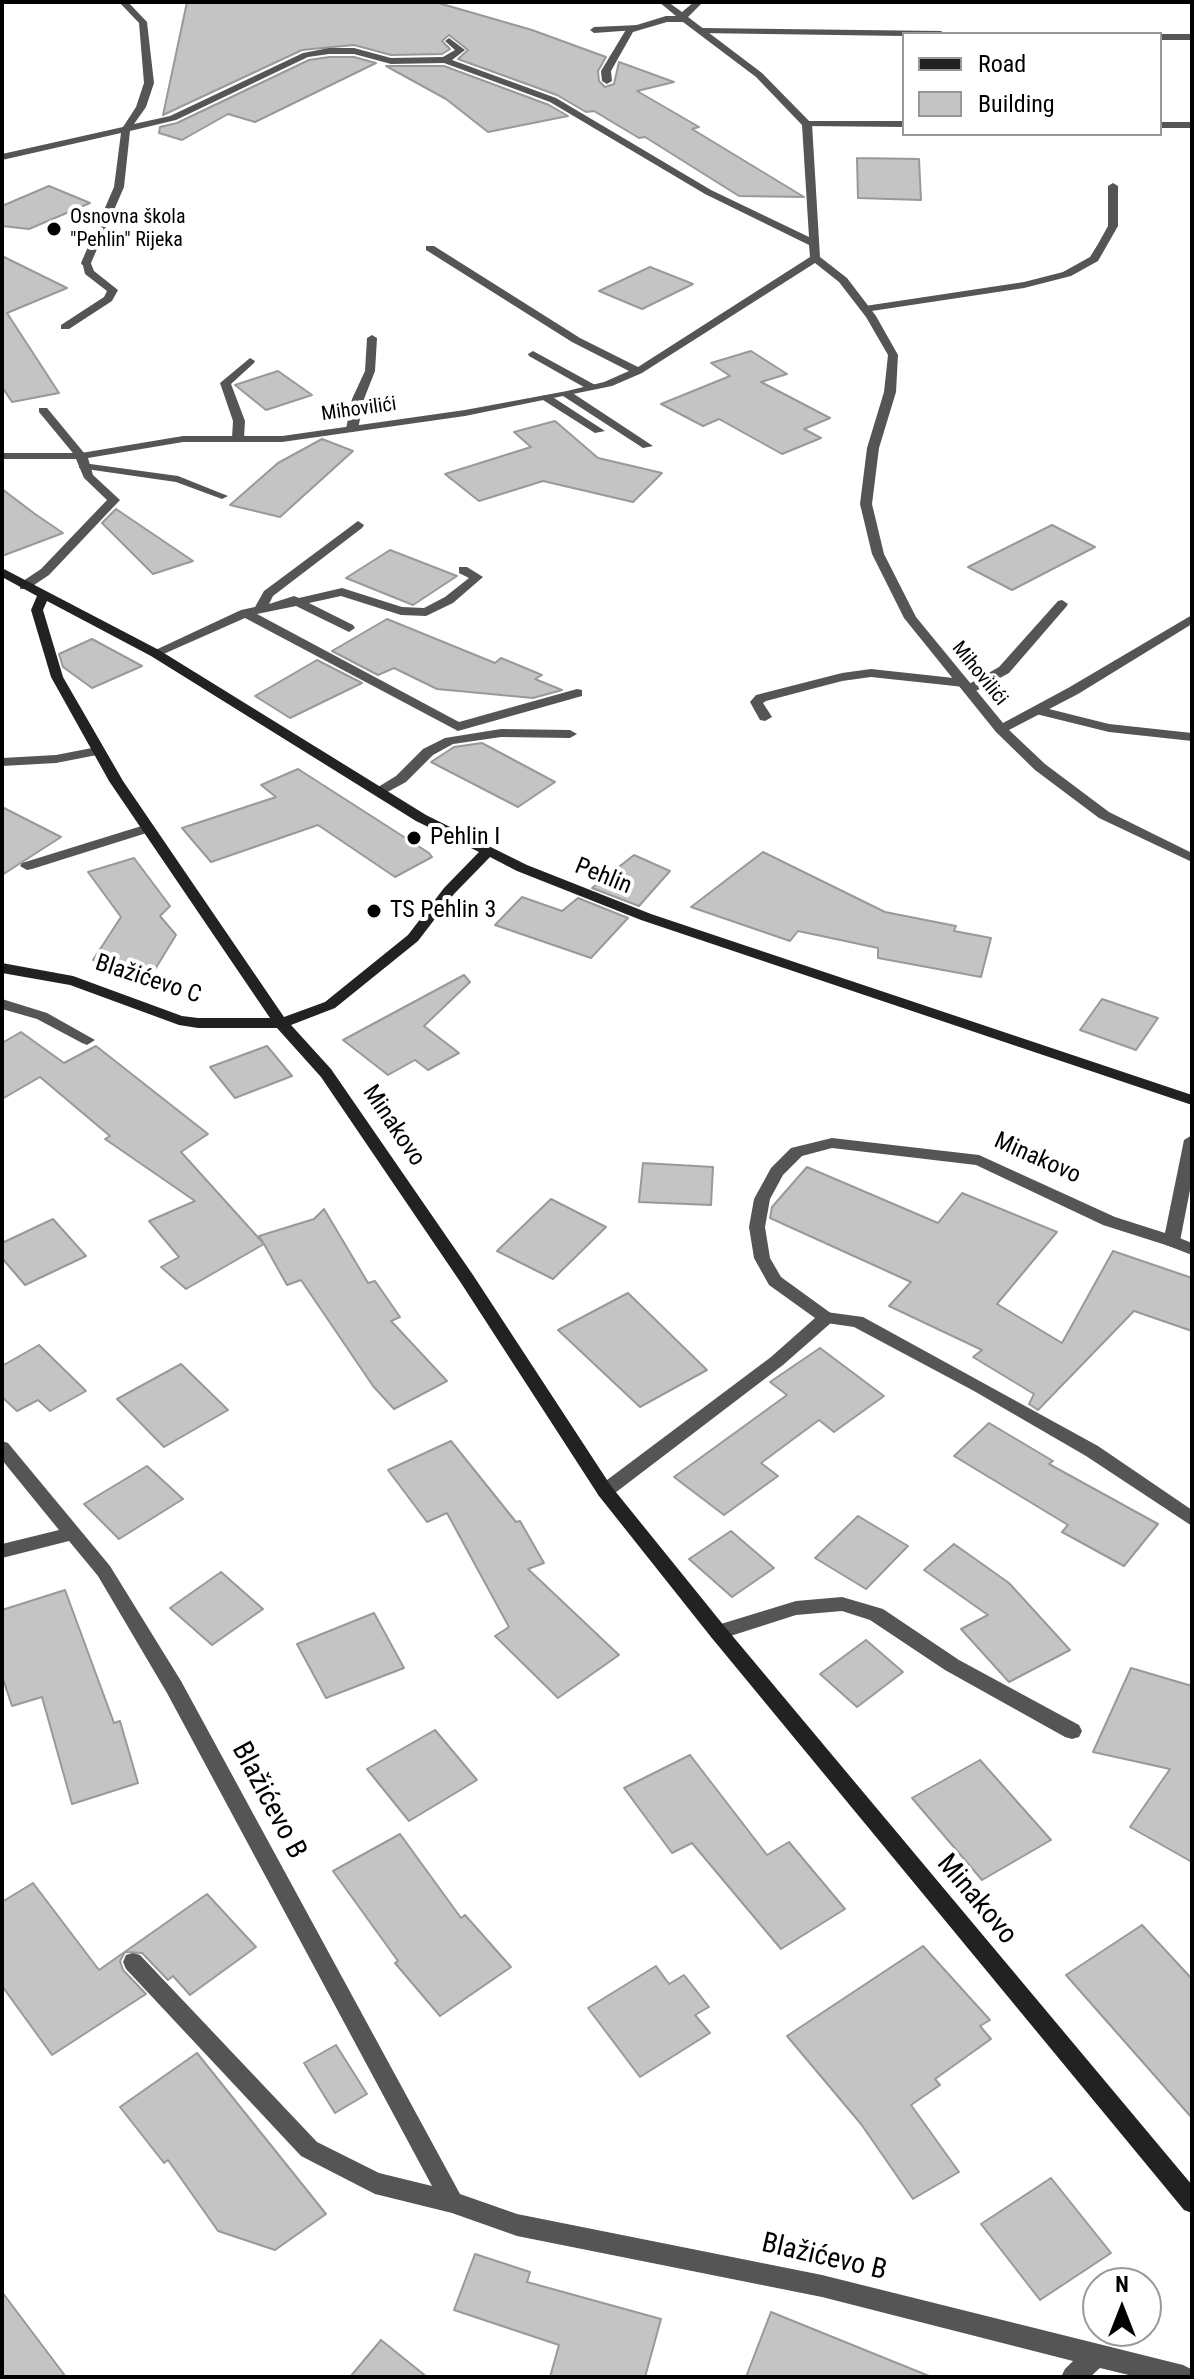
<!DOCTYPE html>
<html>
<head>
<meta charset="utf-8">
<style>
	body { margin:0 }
	#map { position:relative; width:1194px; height:2379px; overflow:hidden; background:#fff; font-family:"Roboto Condensed",sans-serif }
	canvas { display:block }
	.frame { position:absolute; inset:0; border:4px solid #000; pointer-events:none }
	.legend { position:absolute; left:902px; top:32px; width:260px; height:104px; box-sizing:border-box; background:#fff; border:2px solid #999; margin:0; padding:10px 14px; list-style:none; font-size:24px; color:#000 }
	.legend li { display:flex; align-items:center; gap:16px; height:40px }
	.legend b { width:40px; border:2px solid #999 }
	.north { position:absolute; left:1082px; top:2267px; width:80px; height:80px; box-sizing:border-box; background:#fff; border:2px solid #999; border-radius:50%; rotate:0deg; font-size:22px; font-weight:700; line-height:32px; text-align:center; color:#000 }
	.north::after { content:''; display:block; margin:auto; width:28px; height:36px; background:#000; clip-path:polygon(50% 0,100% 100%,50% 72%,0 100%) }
</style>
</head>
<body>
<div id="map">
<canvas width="1194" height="2379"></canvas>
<div class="frame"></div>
<ul class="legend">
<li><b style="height:10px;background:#222"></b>Road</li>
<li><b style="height:22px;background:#c4c4c4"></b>Building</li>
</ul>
<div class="north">N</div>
</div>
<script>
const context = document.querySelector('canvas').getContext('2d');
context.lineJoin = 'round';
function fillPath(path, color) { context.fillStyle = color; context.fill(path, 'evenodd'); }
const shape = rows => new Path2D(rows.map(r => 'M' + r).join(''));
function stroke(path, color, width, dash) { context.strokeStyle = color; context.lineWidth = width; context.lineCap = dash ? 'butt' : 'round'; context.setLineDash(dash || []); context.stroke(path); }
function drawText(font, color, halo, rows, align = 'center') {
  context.font = font + ' "Roboto Condensed",sans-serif'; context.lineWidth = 8; context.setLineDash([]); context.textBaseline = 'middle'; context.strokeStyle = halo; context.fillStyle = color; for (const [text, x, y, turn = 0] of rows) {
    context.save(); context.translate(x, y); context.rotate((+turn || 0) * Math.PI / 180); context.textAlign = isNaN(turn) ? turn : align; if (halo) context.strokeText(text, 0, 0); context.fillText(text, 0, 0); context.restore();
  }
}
const building = shape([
	[187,2,435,2,532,30,606,57,598,71,599,81,605,87,614,84,619,62,674,82,637,91,699,127,692,129,804,197,739,196,645,137,639,138,594,111,586,112,557,95,458,59,468,50,449,35,442,41,450,49,442,54,391,55,354,45,302,50,163,115,187,2],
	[329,57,354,57,376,63,255,122,228,114,182,140,159,133,160,127,177,123,309,60,329,57],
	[386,66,444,66,549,105,568,116,488,132,446,99,386,66],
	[857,158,919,159,921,200,858,198,857,158],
	[49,186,90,203,29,229,2,226,2,206,49,186],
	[2,256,67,288,7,313,59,393,12,402,2,387,2,256],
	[650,267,693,284,642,309,599,291,650,267],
	[751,351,787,374,761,382,830,418,804,429,821,438,782,454,719,419,703,426,661,404,730,376,711,363,751,351],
	[278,371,312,395,266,410,235,385,278,371],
	[555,421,598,458,662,473,633,502,543,481,479,501,445,474,531,447,514,432,555,421],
	[322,439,353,451,280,517,230,505,278,463,322,439],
	[2,489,35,514,63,533,2,556,2,489],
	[116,509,193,561,153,574,102,523,116,509],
	[1052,525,1095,547,1012,590,968,567,1052,525],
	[390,550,457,576,413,605,346,578,390,550],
	[387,619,495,663,501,658,542,675,535,679,562,690,533,698,437,689,394,668,378,675,332,651,387,619],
	[92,639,142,666,92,688,63,667,59,654,92,639],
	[317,660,362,683,290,718,255,696,317,660],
	[482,743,555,782,518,807,431,762,454,747,482,743],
	[298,769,429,853,432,857,395,877,318,825,211,862,182,828,276,797,261,785,298,769],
	[2,807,61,837,2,875,2,807],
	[763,852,885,912,956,926,954,931,991,938,981,977,878,958,878,948,798,931,790,941,691,907,763,852],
	[634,855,670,871,639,906,592,888,634,855],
	[134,858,170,906,160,916,176,935,154,971,93,960,121,917,88,872,134,858],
	[522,897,562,911,578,898,628,918,591,958,495,925,522,897],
	[464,975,470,982,424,1026,459,1053,428,1070,415,1060,388,1075,343,1040,464,975],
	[1102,999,1158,1018,1136,1050,1080,1030,1102,999],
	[21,1032,64,1063,96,1046,208,1134,181,1152,264,1244,259,1236,314,1219,324,1209,368,1283,375,1281,400,1317,391,1321,447,1381,394,1409,373,1386,301,1280,287,1285,264,1244,186,1289,161,1267,179,1257,149,1221,195,1201,105,1139,110,1136,40,1077,2,1099,2,1043,21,1032],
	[267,1046,292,1076,235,1098,210,1067,267,1046],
	[643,1163,713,1167,711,1205,639,1202,643,1163],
	[807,1167,938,1223,962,1193,1057,1232,997,1304,1062,1343,1113,1251,1192,1278,1192,1331,1134,1311,1038,1410,1029,1404,1034,1394,973,1357,982,1350,889,1306,911,1282,770,1218,772,1207,807,1167],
	[551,1199,606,1227,553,1279,497,1251,551,1199],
	[53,1219,86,1256,25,1285,2,1258,2,1243,53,1219],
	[628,1293,707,1370,640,1407,558,1330,628,1293],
	[39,1345,86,1391,50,1411,38,1400,17,1411,2,1397,2,1366,39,1345],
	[820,1348,884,1396,834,1432,819,1420,761,1463,778,1476,724,1515,674,1477,787,1395,770,1382,820,1348],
	[181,1364,228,1410,164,1447,117,1399,181,1364],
	[989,1423,1053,1461,1049,1464,1158,1524,1124,1566,1062,1532,1068,1525,954,1456,989,1423],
	[451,1441,516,1522,520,1521,544,1563,528,1569,619,1655,558,1698,495,1636,509,1627,447,1513,427,1522,388,1470,451,1441],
	[147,1466,183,1499,119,1539,84,1504,147,1466],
	[858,1516,908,1546,866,1589,815,1558,858,1516],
	[731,1531,774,1568,732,1597,689,1559,731,1531],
	[954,1544,1009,1583,1070,1650,1009,1682,961,1629,988,1615,924,1570,954,1544],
	[221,1572,263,1609,212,1645,170,1608,221,1572],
	[65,1590,114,1723,120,1721,138,1783,72,1804,42,1697,12,1706,2,1676,2,1610,65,1590],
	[374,1613,404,1668,326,1698,297,1644,374,1613],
	[866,1640,903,1672,857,1707,820,1674,866,1640],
	[1131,1668,1192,1686,1192,1862,1130,1827,1170,1769,1093,1752,1131,1668],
	[435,1730,477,1780,409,1821,367,1769,435,1730],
	[690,1755,767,1855,789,1842,845,1909,781,1949,692,1843,672,1853,624,1788,690,1755],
	[980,1760,1051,1840,982,1880,912,1798,980,1760],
	[400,1834,461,1918,465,1915,511,1967,440,2016,395,1963,398,1961,333,1871,400,1834],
	[33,1883,99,1970,207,1894,256,1947,190,1995,173,1976,168,1980,142,1953,125,1952,120,1961,123,1970,146,1994,52,2055,2,1986,2,1902,33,1883],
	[1142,1925,1192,1979,1192,2118,1066,1975,1142,1925],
	[923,1946,990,2020,980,2026,991,2039,935,2079,940,2085,911,2105,959,2172,913,2199,861,2124,787,2036,923,1946],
	[656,1966,669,1984,684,1975,709,2007,695,2015,710,2033,640,2077,588,2008,656,1966],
	[336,2045,367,2094,335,2113,304,2063,336,2045],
	[197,2053,326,2214,275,2250,218,2231,168,2160,164,2163,120,2107,197,2053],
	[1051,2178,1111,2253,1040,2300,981,2224,1051,2178],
	[475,2254,530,2272,527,2282,661,2319,645,2377,550,2377,559,2345,454,2310,475,2254],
	[2,2292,66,2377,2,2377,2,2292],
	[771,2312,929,2376,929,2377,746,2377,771,2312],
	[381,2340,427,2377,350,2377,381,2340]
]);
fillPath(building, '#c4c4c4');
stroke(building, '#999', 2);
fillPath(shape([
	[639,25,640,27,636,30,594,33,590,30,594,27,639,25],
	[702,28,941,31,945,34,904,34,904,36,699,33,699,29,702,28],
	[1160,34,1192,34,1192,40,1160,40,1160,34],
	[807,121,904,121,904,127,804,126,804,122,807,121],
	[1160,122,1192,122,1192,128,1160,128,1160,122],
	[1113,183,1118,186,1118,226,1098,261,1071,276,1024,288,865,312,860,309,865,306,1024,282,1063,272,1090,257,1098,244,1108,226,1108,186,1113,183],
	[82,261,90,261,94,271,118,290,112,301,69,329,61,329,61,325,104,297,107,291,85,274,82,261],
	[372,335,377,338,375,371,364,399,358,429,352,432,346,429,352,399,365,371,367,338,372,335],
	[533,351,597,386,598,388,589,390,529,356,528,354,533,351],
	[250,358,255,361,254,363,231,384,245,421,244,438,238,441,232,438,233,421,220,383,250,358],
	[563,392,571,392,653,446,643,448,563,396,563,392],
	[547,395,551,396,605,431,595,433,543,400,543,396,547,395],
	[39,408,47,408,85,454,85,458,77,458,39,412,39,408],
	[83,463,178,476,228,496,222,499,176,482,79,468,79,464,83,463],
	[358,521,364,525,362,528,273,596,269,604,294,596,299,598,342,588,402,607,424,608,445,597,469,578,459,573,459,567,467,567,483,577,453,603,426,616,401,615,341,596,309,603,353,625,355,628,349,632,296,606,257,614,459,722,577,689,582,690,582,696,458,731,245,618,159,656,151,656,149,653,241,610,255,607,264,591,358,521],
	[1062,600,1068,604,1066,607,1009,673,974,692,964,692,964,687,871,677,842,681,766,701,763,703,772,717,765,721,760,720,750,702,756,695,842,673,871,669,963,679,968,680,969,684,999,667,1058,601,1062,600],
	[1037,706,1109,724,1192,733,1192,741,1109,732,1032,713,1030,710,1037,706],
	[501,729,570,730,577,734,570,738,501,737,453,744,433,755,406,782,382,795,377,796,370,792,396,776,423,749,445,738,501,729],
	[97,747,102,748,102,754,56,763,2,766,2,758,56,755,97,747],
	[148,824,155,828,153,831,32,869,27,870,20,866,22,863,148,824],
	[2,999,47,1013,95,1040,87,1045,82,1043,37,1019,2,1009,2,999],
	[1172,1235,1192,1243,1192,1255,1166,1245,1164,1241,1166,1237,1172,1235],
	[826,1312,863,1317,1098,1446,1192,1510,1192,1526,1086,1456,974,1391,854,1327,820,1322,818,1318,820,1314,826,1312]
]), '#555');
fillPath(shape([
	[119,2,128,2,147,22,154,83,146,107,134,124,170,116,303,53,329,48,354,48,391,58,443,57,455,50,445,41,449,38,465,50,452,60,556,98,711,190,809,237,802,125,756,77,683,22,667,22,633,32,611,71,612,81,607,84,602,81,601,71,627,28,666,16,676,16,659,2,668,2,682,12,694,2,703,2,688,17,762,73,812,124,820,257,847,278,876,316,898,355,896,392,879,448,872,504,884,554,916,617,1003,723,1068,688,1192,615,1192,624,1078,694,1009,730,1045,764,1109,812,1192,853,1192,862,1099,818,1035,770,996,732,904,618,872,554,860,504,867,448,884,392,888,355,866,317,839,282,815,263,642,373,612,386,465,416,282,442,183,442,88,458,93,475,120,500,49,575,28,589,20,589,20,583,41,569,107,500,84,478,76,459,2,459,2,453,81,453,183,436,282,436,465,410,567,391,604,382,629,371,572,342,426,250,426,246,434,246,580,338,638,367,810,257,809,245,705,194,550,102,444,63,391,64,354,54,329,54,308,57,176,120,130,131,124,187,91,263,82,265,81,263,114,187,121,133,2,160,2,154,123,127,136,107,144,83,139,23,119,2],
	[1192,1135,1192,1180,1180,1241,1172,1247,1103,1225,976,1165,832,1148,802,1156,783,1175,770,1199,765,1227,770,1258,781,1277,832,1314,834,1318,832,1322,783,1365,611,1496,599,1496,596,1491,599,1486,771,1357,815,1318,769,1285,754,1258,749,1227,754,1199,771,1168,791,1148,832,1138,979,1155,1115,1217,1165,1233,1184,1140,1192,1135],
	[2,1441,8,1443,110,1566,181,1681,460,2194,517,2214,822,2275,1183,2365,1191,2369,1192,2377,1137,2377,1100,2368,1090,2377,1061,2377,1065,2369,1073,2361,822,2297,517,2236,452,2213,375,2194,301,2156,126,1969,123,1962,126,1955,133,1953,140,1955,317,2142,379,2173,432,2186,167,1693,98,1576,69,1541,2,1558,2,1544,59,1530,2,1460,2,1441],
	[842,1597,883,1609,959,1660,1079,1725,1082,1731,1079,1737,1072,1739,1065,1737,945,1670,870,1620,842,1611,796,1615,718,1640,711,1637,709,1632,711,1627,796,1601,842,1597]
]), '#555');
fillPath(shape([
	[2,568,159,650,426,815,527,865,651,914,1192,1095,1192,1105,641,920,517,871,490,857,454,894,418,941,335,1008,291,1025,331,1069,473,1275,611,1486,725,1627,1192,2185,1192,2213,1184,2210,711,1637,599,1496,461,1283,321,1077,277,1028,198,1028,179,1025,70,985,2,973,2,963,73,976,182,1016,198,1018,270,1018,109,781,51,677,31,610,37,596,2,577,2,568],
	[47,601,151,656,416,821,479,852,444,888,408,935,325,1002,284,1017,123,781,63,677,43,610,47,601]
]), '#222');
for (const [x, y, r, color] of [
	[54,229,8,"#000"],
	[414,838,8,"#000"],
	[374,911,8,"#000"]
]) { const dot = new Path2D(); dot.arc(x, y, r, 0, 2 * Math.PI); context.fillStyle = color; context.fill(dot); stroke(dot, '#fff', 3); }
drawText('20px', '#000', '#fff', [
	["Osnovna škola",70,218],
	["\"Pehlin\" Rijeka",70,241]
], 'left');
drawText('20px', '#000', '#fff', [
	["Mihovilići",359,410,-8],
	["Mihovilići",979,674,51]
]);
drawText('24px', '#000', '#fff', [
	["Pehlin I",430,838],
	["TS Pehlin 3",390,911]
], 'left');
drawText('24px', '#000', '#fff', [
	["Pehlin",603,877,22],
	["Blažićevo C",148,980,18],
	["Minakovo",393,1126,56],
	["Minakovo",1037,1159,24]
]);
drawText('28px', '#000', '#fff', [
	["Blažićevo B",268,1801,62],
	["Minakovo",976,1900,50],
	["Blažićevo B",824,2258,13]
]);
</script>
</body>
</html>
